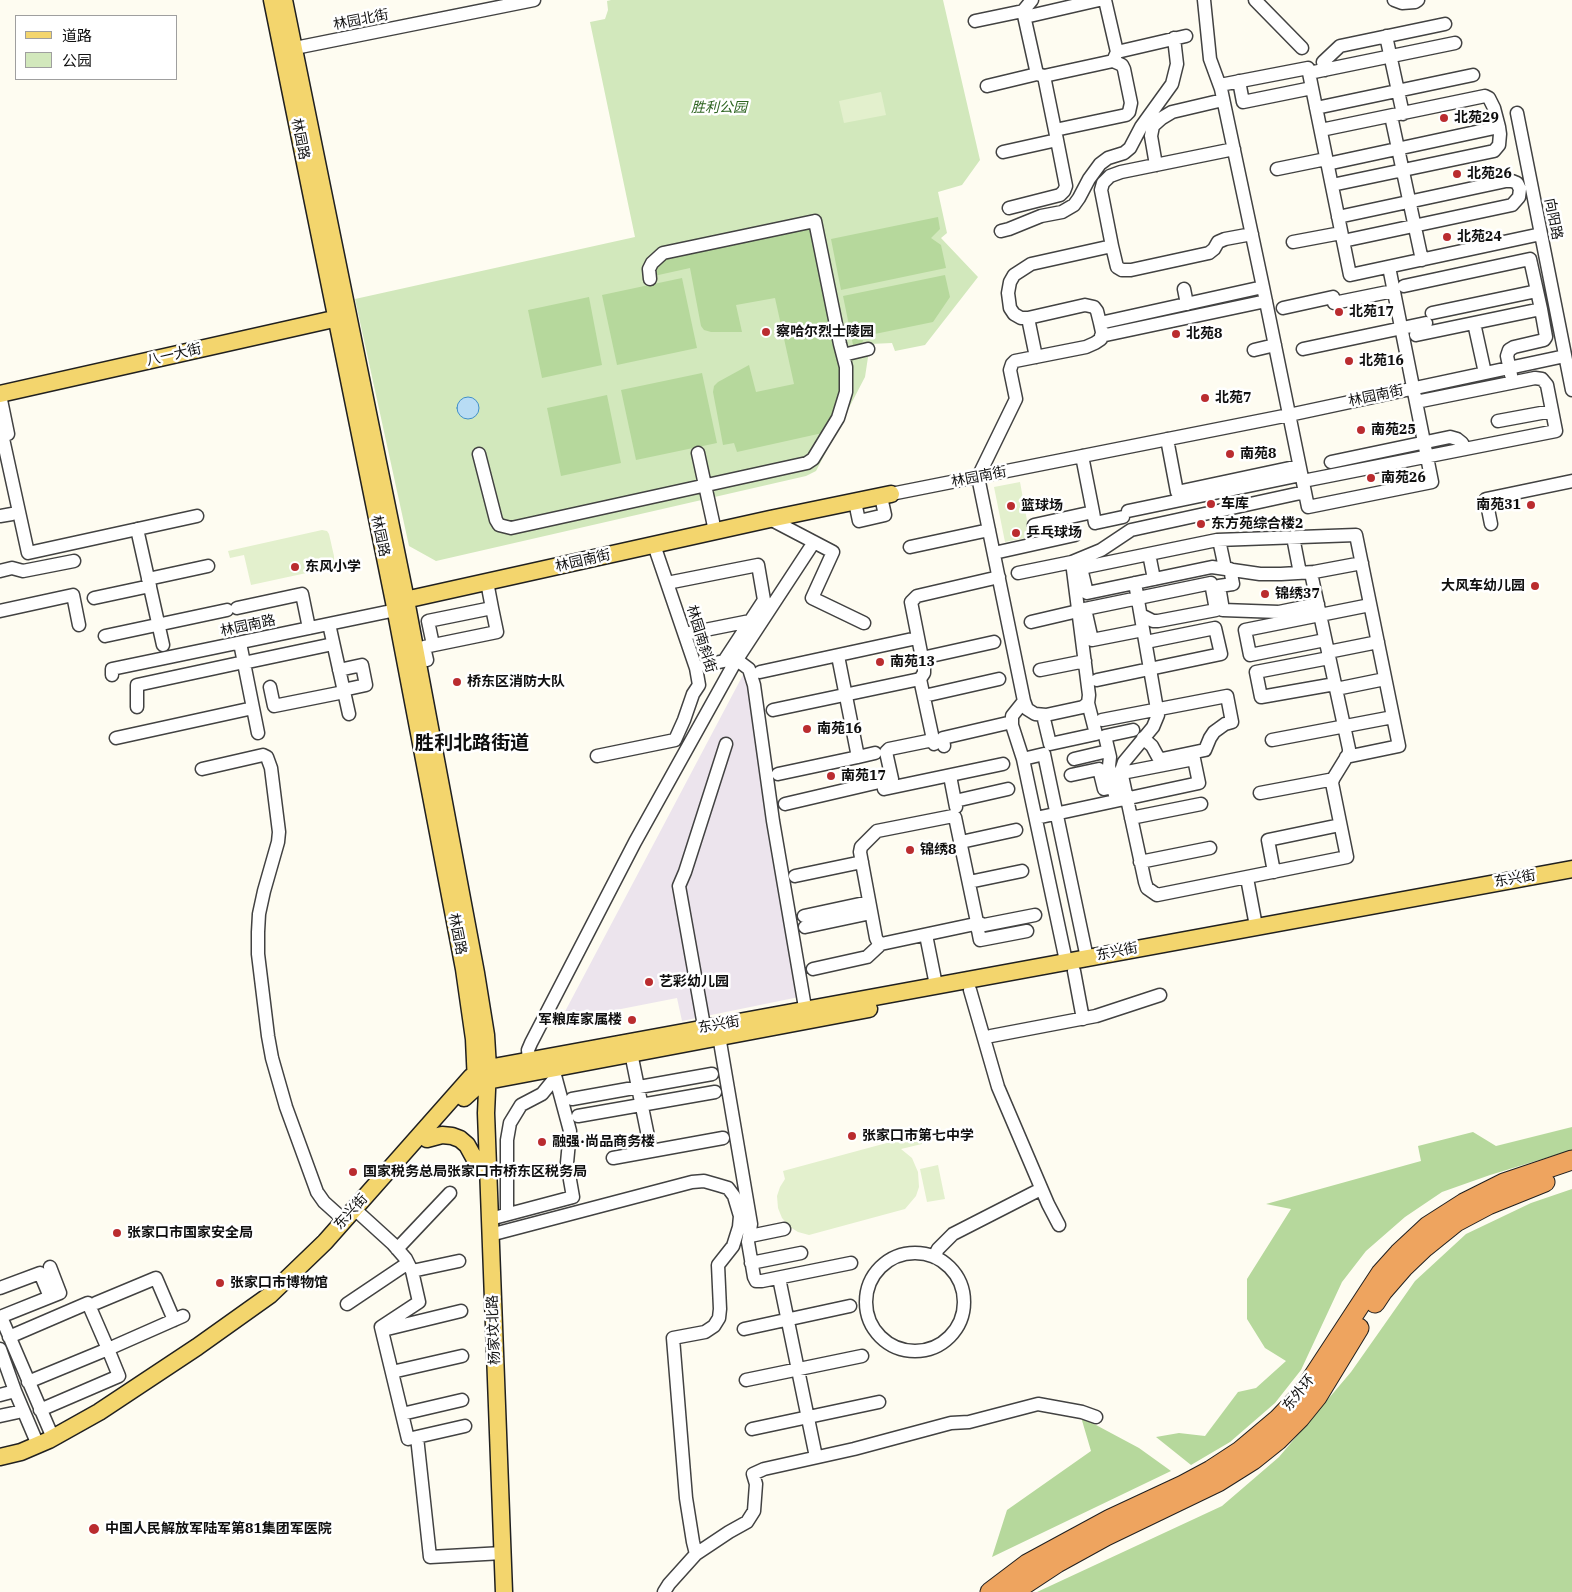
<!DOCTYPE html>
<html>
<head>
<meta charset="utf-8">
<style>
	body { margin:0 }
	#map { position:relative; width:1572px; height:1592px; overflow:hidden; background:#fefcf1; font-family:"IBM Plex Serif","Noto Sans SC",serif }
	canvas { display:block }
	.legend { position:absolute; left:15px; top:15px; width:162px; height:65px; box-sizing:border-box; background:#fff; border:1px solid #9f9f9f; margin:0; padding:6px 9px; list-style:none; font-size:15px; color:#0f0f0f }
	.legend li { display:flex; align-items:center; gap:10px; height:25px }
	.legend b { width:25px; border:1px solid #9f9f9f }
</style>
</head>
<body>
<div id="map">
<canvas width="1572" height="1592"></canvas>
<ul class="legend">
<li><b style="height:6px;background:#f3d56d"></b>道路</li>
<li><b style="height:14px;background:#d2e8bc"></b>公园</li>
</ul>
</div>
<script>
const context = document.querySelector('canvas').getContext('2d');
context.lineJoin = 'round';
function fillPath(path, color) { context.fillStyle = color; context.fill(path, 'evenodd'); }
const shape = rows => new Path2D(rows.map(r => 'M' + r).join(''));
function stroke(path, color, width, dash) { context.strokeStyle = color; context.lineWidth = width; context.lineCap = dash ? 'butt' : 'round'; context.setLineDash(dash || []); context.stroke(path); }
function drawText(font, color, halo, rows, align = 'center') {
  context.font = font + ' "IBM Plex Serif","Noto Sans SC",serif'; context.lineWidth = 5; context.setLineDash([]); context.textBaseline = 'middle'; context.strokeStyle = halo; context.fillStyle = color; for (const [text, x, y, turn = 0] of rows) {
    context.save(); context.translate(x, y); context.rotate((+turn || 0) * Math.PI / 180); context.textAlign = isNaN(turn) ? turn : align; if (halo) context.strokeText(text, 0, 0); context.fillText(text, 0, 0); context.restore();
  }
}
fillPath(shape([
	[744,673,747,675,799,997,682,1021,677,998,560,1021]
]), '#ece4ed');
fillPath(shape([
	[611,0,943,0,980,160,962,185,938,192,947,233,941,238,978,277,925,345,895,351,892,343,870,344,865,377,816,471,806,476,436,561,409,546,355,299,635,237,590,22,605,19,608,10,607,1]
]), '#d2e8bc');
fillPath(shape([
	[938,217,940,229,931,238,941,245,946,268,841,290,831,239],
	[813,225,844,384,827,432,737,452,734,443,723,445,713,392,714,386,718,382,749,365,756,392,794,384,775,298,736,305,742,332,711,332,704,330,701,326,690,268,654,276,653,266,660,260],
	[945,275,950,297,933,322,865,336,862,343,853,345,843,296],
	[682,278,697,348,617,365,602,295],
	[589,297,602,365,542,378,528,310],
	[702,373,717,443,636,460,621,390],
	[607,395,621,463,561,476,547,408],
	[1572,1127,1572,1150,1490,1175,1442,1192,1405,1217,1366,1251,1342,1282,1301,1370,1275,1403,1230,1442,1191,1465,1156,1437,1179,1433,1205,1436,1238,1392,1256,1388,1286,1361,1265,1348,1247,1319,1247,1279,1291,1209,1266,1204,1421,1161,1418,1146,1473,1132,1496,1146],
	[1572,1189,1572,1592,1037,1592,1222,1506,1279,1457,1351,1372,1415,1281,1466,1234,1531,1203],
	[1081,1417,1139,1448,1171,1471,992,1557,1007,1510,1091,1451]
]), '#b6d89c');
fillPath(shape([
	[881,92,886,115,844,123,839,101],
	[1020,482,1030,537,1005,542,994,487],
	[322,530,327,531,329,534,334,556,334,560,325,569,251,585,244,555,230,558,228,551],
	[920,1134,922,1144,901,1149,912,1158,918,1172,919,1187,916,1196,905,1209,809,1235,798,1232,790,1227,782,1218,778,1208,777,1196,780,1187,785,1179,783,1171],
	[938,1165,945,1199,927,1202,920,1169]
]), '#e3f0cd');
const water = shape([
	'457 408a11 11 0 1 1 22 0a11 11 0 1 1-22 0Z'
]);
fillPath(water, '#b8dcf4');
stroke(water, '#4290c8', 1);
const minor = shape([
	[1105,0,1117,52],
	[1204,0,1210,59,1221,89,1263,287,1308,507,1432,482,1389,267],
	[1255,0,1302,48],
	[1394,0,1402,3,1415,2,1418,0],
	[1023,11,1037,74],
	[1025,17,1099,0],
	[975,21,1023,11,1032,0],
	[1386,36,1403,114],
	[285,50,534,0],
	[1325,70,1323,62,1340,46,1445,24],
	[1309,73,1455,43],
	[1239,81,1243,102,1312,88],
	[1220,85,1308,68,1350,275,1541,234],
	[987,86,1037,74,1044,76,1113,61,1117,52,1186,36],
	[1316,108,1473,75],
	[1517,113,1572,390],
	[1391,116,1422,260],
	[1055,130,1126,115,1129,112,1131,103,1124,69,1122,65,1113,61],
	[1321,130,1485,96,1489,98,1494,108,1499,127],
	[1003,152,1057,140,1044,76],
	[1327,164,1499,127,1500,134,1499,145,1494,151,1332,185],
	[1156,165,1151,136,1153,126,1162,118,1172,112,1223,100],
	[1277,169,1326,159],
	[1009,208,1060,195,1064,191,1066,186,1057,140],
	[1338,217,1506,181,1512,181,1517,183,1520,189,1519,197,1512,205,1343,241],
	[1001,231,1009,229,1041,216,1062,212,1074,205,1079,198,1089,179,1100,164,1108,158,1124,153,1130,148,1141,127,1172,84,1177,64,1174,38],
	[1293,242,1341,233],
	[1112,246,1117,267,1122,270,1131,270,1209,253,1214,249,1218,242,1225,239,1252,234],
	[1404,286,1530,259,1541,309],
	[1184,289,1187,304],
	[1283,308,1333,297,1334,303,1393,291],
	[1432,313,1537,291],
	[1028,318,1036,357],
	[1100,323,1097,311,1094,307,1085,305,1028,318,1021,318,1014,314,1010,308,1008,293,1010,282,1014,275,1031,264,1112,246,1101,190,1103,183,1110,176,1121,172,1234,149],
	[1474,323,1485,373],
	[1416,335,1541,309,1546,337,1544,340,1514,347,1509,350,1507,356,1511,375],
	[1101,336,1266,301],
	[1303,349,1426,323],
	[1254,350,1275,345],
	[843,355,868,349],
	[0,395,8,434],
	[1498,421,1552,411],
	[0,425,28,553,197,516],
	[1167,439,1177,492,1299,466],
	[698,453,715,531],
	[479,454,496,520,499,525,511,528,807,463,813,459,838,418,846,392,846,367,840,344,815,221,663,253,652,263,649,269,650,279],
	[1331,462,1450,437,1457,439,1462,443,1465,449],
	[1303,481,1556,431,1547,385,1542,379,1535,378,1416,402],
	[891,494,1289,415,1565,356],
	[855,502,859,521,885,515,881,497],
	[1128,511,1301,475],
	[1093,512,1095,523,1123,517],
	[0,516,12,514],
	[770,519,833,552,812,598,864,623],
	[1491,524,1486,499,1572,481],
	[1034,525,1093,512,1082,456],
	[137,529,163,645],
	[1293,537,1300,573],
	[1219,540,1225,568],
	[910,547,989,530],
	[994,553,1075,535],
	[1149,554,1154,579],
	[1230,569,1233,584,1219,586,1223,610,1279,612,1318,604],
	[0,571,12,568,23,571,74,561],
	[1018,573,1072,562],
	[148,579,208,566],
	[667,583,758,565,764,600,724,661,705,665],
	[1135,583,1158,715,1153,727,1124,762,1121,771,1145,882,1147,888,1157,895,1347,857,1332,783,1333,779,1349,753,1349,749,1311,573],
	[94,598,150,586],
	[237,608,302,594,309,628],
	[0,611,73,595,79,625],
	[1141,615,1153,621,1158,621,1216,610,1211,583,1085,609,1092,640,1143,630],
	[1031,622,1078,611],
	[329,624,349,714],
	[685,634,750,621],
	[105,636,227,610],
	[432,640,428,621,492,608,487,582],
	[1325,640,1250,655,1245,630,1370,605],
	[240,643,258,733],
	[1328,652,1378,642],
	[922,658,994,642],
	[1329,658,1256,672,1261,697,1335,684],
	[427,660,424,647,497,632,492,608],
	[737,660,749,669,754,685,773,821,807,1019],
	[248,662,333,644],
	[339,670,362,665,366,685,343,690],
	[1040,670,1085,661],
	[760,672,917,638],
	[112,675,112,669,396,610],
	[1097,680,1221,654,1215,628,1146,642],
	[270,687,274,706,344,692],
	[1336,689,1385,679],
	[924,696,999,679],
	[1024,701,1027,709,1035,714,1046,715,1083,707,1088,703,1089,695,1072,562,1101,550,1131,530,1305,492],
	[137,707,137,685,244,662],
	[773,710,920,679],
	[1043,715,1050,744,1096,734,1088,703],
	[1102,720,1227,696,1232,722,1225,724,1214,732,1210,738,1205,750,1162,759,1158,757,1152,746,1143,738],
	[116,738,253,708],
	[1272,740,1393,717],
	[934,744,920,679,924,673,924,668,911,602,917,596,999,577],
	[944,746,943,738,1012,722],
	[597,756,675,740,684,720,693,694,699,685,696,668,654,545],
	[858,757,875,753],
	[1346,757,1399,746,1356,535,1217,540,1081,568,1087,593,1212,567,1260,574,1281,574,1314,572,1362,563],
	[1023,759,1012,725,1012,716,1024,701,978,477,1016,399,1010,370,1012,364,1015,361,1086,347,1095,343,1101,339,1102,332,1100,323,1263,287],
	[1074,759,1108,751],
	[202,769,263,755,267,757,271,768,279,832,278,842,264,891,259,914,258,932,258,954,268,1036,272,1058,286,1107,317,1192,324,1202,344,1220],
	[778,774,858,757,838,656],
	[1071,775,1099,769,1104,789,1113,787],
	[950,776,956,807],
	[884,789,1003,764],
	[1260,793,1329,780,1333,780],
	[1116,800,1109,766,1110,757,1105,736,1133,730],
	[955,801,1008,789],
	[785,804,892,779,886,752,889,749,933,740],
	[953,816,955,817,977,922,975,924,881,944,878,942,876,938,860,852,861,847,877,831,953,816],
	[1036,818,1199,783,1194,759,1122,773],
	[1131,818,1201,804],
	[961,842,1016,830],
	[1140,862,1210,848],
	[1274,872,1268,840,1340,825],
	[795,876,862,862],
	[1247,878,1256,926],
	[969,882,1022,871],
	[804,916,869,902],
	[977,922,984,925,1035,915],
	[975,924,978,930,980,940,1027,931],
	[805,927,871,913],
	[926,935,936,985],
	[1066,961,1023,759,1044,754,1087,958],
	[813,969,867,957,881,944],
	[1074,971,1083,1019],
	[970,990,998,1087,1048,1204,1059,1225],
	[719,1036,751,1224,748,1242,754,1277,756,1281,762,1281,851,1263],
	[991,1036,1096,1016,1160,995],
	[706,1037,679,886,685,872,726,744],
	[631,1053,651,1151],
	[529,1060,528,1050,531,1043,635,842,734,664,814,542],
	[572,1099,712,1074],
	[578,1116,715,1092],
	[613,1158,723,1138],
	[360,1214,393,1244,406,1259,412,1271,419,1302,381,1327,408,1439,465,1426],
	[507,1214,507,1140,510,1123,521,1105,542,1094,555,1078],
	[490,1219,573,1197,567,1163,570,1131,553,1068],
	[490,1235,692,1182,704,1181,718,1185,728,1188,734,1196,740,1216,739,1227,733,1246,718,1265,720,1309,719,1318,714,1326,705,1332,673,1338,686,1498,693,1542,696,1554],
	[750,1236,784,1229],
	[397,1249,450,1193],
	'866 1302a49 49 0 1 1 98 0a49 49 0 1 1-98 0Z',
	[934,1257,938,1249,953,1234,1041,1189],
	[751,1263,801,1253],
	[412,1271,459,1261],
	[779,1278,816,1457],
	[0,1288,40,1273,50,1297,0,1317],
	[50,1297,60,1293,50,1267],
	[96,1303,156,1278,174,1320],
	[347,1304,408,1263],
	[1,1317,53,1438],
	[744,1329,850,1306],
	[383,1330,461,1311],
	[9,1337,88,1303,108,1349,119,1376,40,1410],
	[115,1346,183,1316],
	[0,1349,15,1391],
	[392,1372,462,1356],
	[746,1380,862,1356],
	[28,1382,108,1349],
	[0,1395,15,1391,38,1445],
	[402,1414,462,1400],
	[0,1416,23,1411],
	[752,1429,879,1402],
	[417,1437,430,1557,503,1553],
	[664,1592,669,1584,696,1554,729,1532,747,1522,754,1511,756,1484,753,1474,764,1469,854,1449,951,1423,969,1422,1038,1404,1082,1412,1096,1417]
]);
const major = shape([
	[272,0,394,602,464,969,474,1039,476,1083],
	[284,0,406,600,476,973,486,1035,488,1068,486,1113,504,1592],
	[0,394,347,316],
	[396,602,770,519,891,494],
	[464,1098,476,1087,487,1081,869,1009],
	[427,1139,442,1135,452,1136,460,1139,467,1145,478,1165],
	[0,1457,21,1452,49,1440,99,1412,197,1347,270,1295,325,1242,471,1077,488,1068,1572,869]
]);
const highway = shape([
	[1375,1303,1383,1291,1403,1268,1425,1247,1456,1222,1488,1205,1545,1182],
	[990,1592,1027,1564,1110,1519,1183,1485,1211,1470,1240,1451,1278,1419,1301,1395,1381,1273,1399,1253,1428,1226,1464,1203,1504,1183,1572,1160],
	[1013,1592,1057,1563,1106,1536,1218,1482,1253,1460,1278,1440,1300,1418,1317,1397,1359,1328]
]);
stroke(minor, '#424242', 15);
stroke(major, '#202020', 19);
stroke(highway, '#202020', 21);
stroke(minor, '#fff', 12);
stroke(major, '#f3d56d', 16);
stroke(highway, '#eea45f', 19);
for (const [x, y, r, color] of [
	[1444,118,5,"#ba2c2f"],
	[1457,174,5,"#ba2c2f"],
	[1447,237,5,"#ba2c2f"],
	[1339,312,5,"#ba2c2f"],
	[766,332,5,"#ba2c2f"],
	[1176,334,5,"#ba2c2f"],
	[1349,361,5,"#ba2c2f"],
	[1205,398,5,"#ba2c2f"],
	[1361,430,5,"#ba2c2f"],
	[1230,454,5,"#ba2c2f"],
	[1371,478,5,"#ba2c2f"],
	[1211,504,5,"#ba2c2f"],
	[1531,505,5,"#ba2c2f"],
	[1011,506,5,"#ba2c2f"],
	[1201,524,5,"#ba2c2f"],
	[1016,533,5,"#ba2c2f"],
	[295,567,5,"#ba2c2f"],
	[1535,586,5,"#ba2c2f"],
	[1265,594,5,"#ba2c2f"],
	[880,662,5,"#ba2c2f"],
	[457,682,5,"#ba2c2f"],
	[807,729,5,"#ba2c2f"],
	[831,776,5,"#ba2c2f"],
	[910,850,5,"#ba2c2f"],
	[649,982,5,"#ba2c2f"],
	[632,1020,5,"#ba2c2f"],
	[852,1136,5,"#ba2c2f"],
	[542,1142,5,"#ba2c2f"],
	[353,1172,5,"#ba2c2f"],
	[117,1233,5,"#ba2c2f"],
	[220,1283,5,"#ba2c2f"],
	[94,1529,6,"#ba2c2f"]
]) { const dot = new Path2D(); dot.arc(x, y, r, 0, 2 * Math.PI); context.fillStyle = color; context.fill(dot); stroke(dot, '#fff', 2); }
drawText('14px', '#0f0f0f', '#fff', [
	["林园北街",361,20,-11],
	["林园路",300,139,79],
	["向阳路",1553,219,79],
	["八一大街",174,355,-13],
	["林园南街",1376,396,-12],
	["林园南街",979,477,-11],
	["林园路",380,536,78],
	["林园南街",583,561,-13],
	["林园南路",248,626,-12],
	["林园南斜街",701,639,73],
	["东兴街",1515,879,-10],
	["林园路",457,934,79],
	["东兴街",1117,952,-11],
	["东兴街",719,1025,-10],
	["东兴街",351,1212,-48],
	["杨家坟北路",494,1330,-92],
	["东外环",1299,1393,-51]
]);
drawText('italic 14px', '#2e6521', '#fff', [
	["胜利公园",719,108]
]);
drawText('bold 14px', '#0f0f0f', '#fff', [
	["北苑29",1454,118],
	["北苑26",1467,174],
	["北苑24",1457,237],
	["北苑17",1349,312],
	["察哈尔烈士陵园",776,332],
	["北苑8",1186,334],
	["北苑16",1359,361],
	["北苑7",1215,398],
	["南苑25",1371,430],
	["南苑8",1240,454],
	["南苑26",1381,478],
	["车库",1221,504],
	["南苑31",1521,505,"right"],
	["篮球场",1021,506],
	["东方苑综合楼2",1211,524],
	["乒乓球场",1026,533],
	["东风小学",305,567],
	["大风车幼儿园",1525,586,"right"],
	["锦绣37",1275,594],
	["南苑13",890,662],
	["桥东区消防大队",467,682],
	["南苑16",817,729],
	["南苑17",841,776],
	["锦绣8",920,850],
	["艺彩幼儿园",659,982],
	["军粮库家属楼",622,1020,"right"],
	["张家口市第七中学",862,1136],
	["融强·尚品商务楼",552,1142],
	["国家税务总局张家口市桥东区税务局",363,1172],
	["张家口市国家安全局",127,1233],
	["张家口市博物馆",230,1283],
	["中国人民解放军陆军第81集团军医院",105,1529]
], 'left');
drawText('bold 19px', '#0f0f0f', '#fff', [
	["胜利北路街道",472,744]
]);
</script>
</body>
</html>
